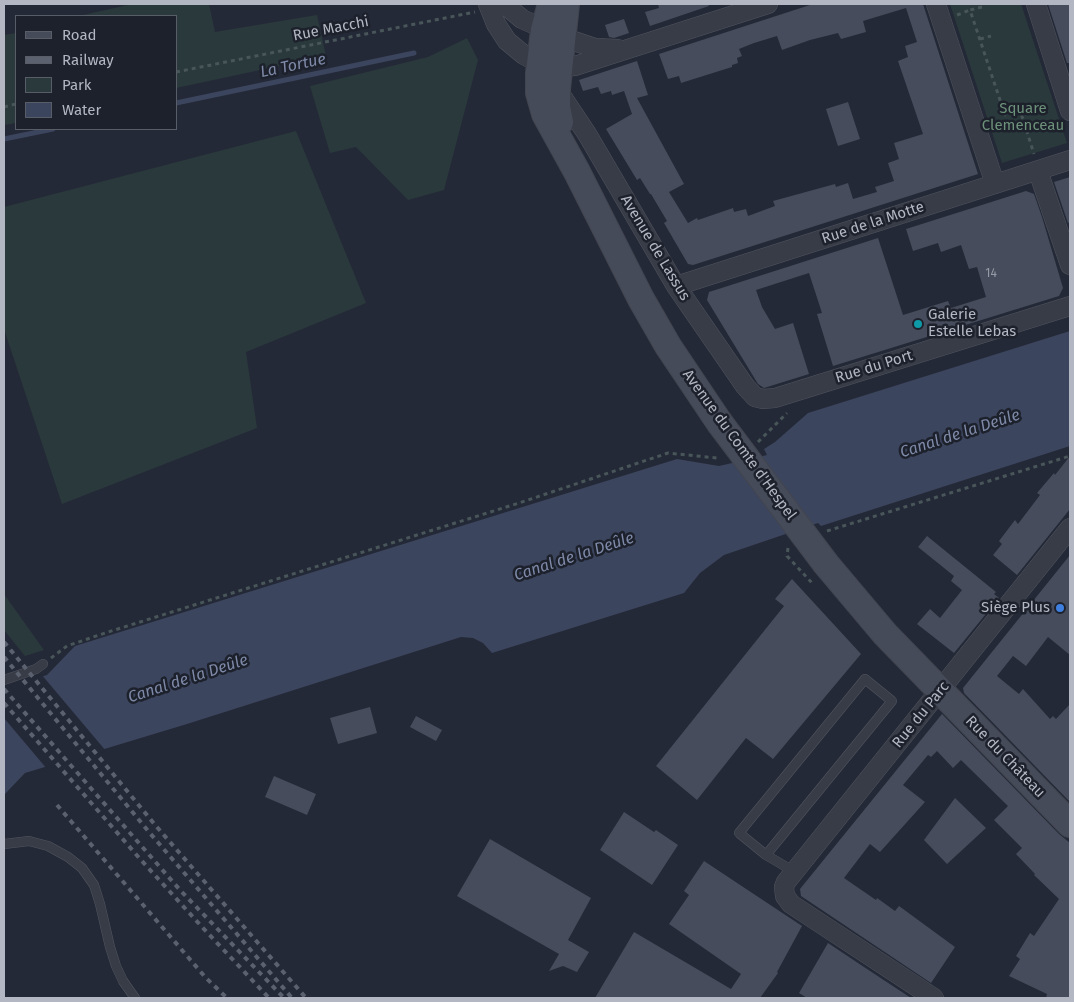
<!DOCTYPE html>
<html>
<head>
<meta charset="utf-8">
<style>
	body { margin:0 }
	#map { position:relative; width:1074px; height:1002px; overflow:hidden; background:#242937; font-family:"Fira Sans",sans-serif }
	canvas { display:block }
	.frame { position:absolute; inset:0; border:5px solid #b3b7c3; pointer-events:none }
	.legend { position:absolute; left:15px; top:15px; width:162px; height:115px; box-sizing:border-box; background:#1d212c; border:1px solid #595d68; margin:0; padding:6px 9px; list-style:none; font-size:15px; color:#b3b7c3 }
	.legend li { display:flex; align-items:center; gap:10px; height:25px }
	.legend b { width:25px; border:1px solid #595d68 }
</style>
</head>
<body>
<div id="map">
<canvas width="1074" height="1002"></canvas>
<div class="frame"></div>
<ul class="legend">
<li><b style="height:6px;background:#464b5a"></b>Road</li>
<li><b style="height:6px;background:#5c6170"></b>Railway</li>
<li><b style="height:14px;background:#2a393c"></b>Park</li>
<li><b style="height:14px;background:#3c455e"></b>Water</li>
</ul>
</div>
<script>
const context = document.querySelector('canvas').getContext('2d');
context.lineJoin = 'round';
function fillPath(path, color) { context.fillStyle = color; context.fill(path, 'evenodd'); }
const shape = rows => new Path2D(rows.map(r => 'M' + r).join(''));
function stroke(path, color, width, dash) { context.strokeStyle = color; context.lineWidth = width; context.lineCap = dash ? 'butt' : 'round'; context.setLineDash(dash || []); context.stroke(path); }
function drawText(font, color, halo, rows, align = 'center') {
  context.font = font + ' "Fira Sans",sans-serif'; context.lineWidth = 5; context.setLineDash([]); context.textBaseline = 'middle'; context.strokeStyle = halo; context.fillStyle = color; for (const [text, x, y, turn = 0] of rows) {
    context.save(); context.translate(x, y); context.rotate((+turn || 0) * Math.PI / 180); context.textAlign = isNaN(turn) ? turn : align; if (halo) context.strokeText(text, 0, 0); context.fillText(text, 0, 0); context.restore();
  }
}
fillPath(shape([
	[132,4,209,4,215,32,317,15,326,56,176,88,176,16,79,16],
	[950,4,1021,4,1067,143,1002,163],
	[16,33,16,123,4,125,4,35],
	[467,38,478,60,444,190,408,200,356,147,330,153,310,86,428,57],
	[296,131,366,303,246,352,257,428,62,504,4,329,4,207],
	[4,594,44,650,25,656,4,630]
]), '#2a393c');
fillPath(shape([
	[1070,331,1070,446,821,526,818,523,724,555,700,573,684,593,492,653,483,643,473,638,461,637,187,724,25,773,4,795,4,688,47,675,75,646,677,459,719,466,767,455,764,449,775,442,808,413]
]), '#3c455e');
fillPath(shape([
	[41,674,106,751,47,769,4,718,4,685]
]), '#242937');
stroke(shape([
	[176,103,414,53],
	[4,139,53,129]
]), '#3c455e', 5);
fillPath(shape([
	[658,4,708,4,709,6,650,26,645,12,659,8],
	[813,4,923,4,978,174,693,265,688,264,664,223,667,221,651,194,650,194,640,178,637,180,606,129,632,114,624,91,612,95,611,91,601,94,598,87,583,91,579,80,637,61,648,95,637,98,684,184,669,192,688,223,697,218,698,220,733,208,734,212,746,209,748,216,775,206,773,201,835,184,836,187,848,183,853,199,877,192,875,187,894,181,888,163,899,159,894,143,923,134,898,61,908,57,905,46,917,42,906,8,863,21,866,32,841,39,838,33,810,40,782,50,777,36,754,43,739,49,742,56,737,58,738,63,732,65,732,67,681,83,679,76,668,79,659,54],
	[1048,4,1070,4,1070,63,1067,63],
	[624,19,629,33,614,38,609,37,605,25],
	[848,102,860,139,838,146,826,109],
	[1070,177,1070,222,1068,223,1054,182],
	[1026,191,1034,194,1042,217,1063,288,1059,296,833,366,817,314,822,313,809,273,756,290,762,307,775,329,793,323,809,374,764,388,758,384,707,300,709,292,878,238,903,315,948,301,951,308,986,297,977,267,969,269,961,245,941,252,938,243,913,251,906,229],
	[1070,456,1070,509,1017,575,993,555,1002,544,999,541,1015,520,1018,524,1040,495,1037,493,1054,473,1055,475],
	[927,536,996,592,994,594,999,598,954,653,917,624,930,609,940,618,962,590,951,581,954,576,918,547],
	[1070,555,1070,655,1048,637,1026,666,1013,656,997,676,1019,694,1023,689,1050,719,1053,716,1056,719,1070,704,1070,802,964,693,963,688],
	[792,579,861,654,773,759,746,738,697,800,656,766,784,606,775,599],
	[370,707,377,733,338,744,330,718],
	[942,714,1059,834,1070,843,1070,998,1046,998,1047,994,1009,976,1020,959,1016,956,1030,933,1034,936,1059,899,1034,875,1035,874,1016,854,1022,848,994,820,1008,806,961,760,953,768,937,751,931,757,928,755,903,785,925,802,880,852,870,844,844,878,876,900,877,898,895,911,899,906,955,947,931,983,801,896,800,889],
	[416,716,442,730,436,741,410,727],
	[274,776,316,794,307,815,265,797],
	[955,798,986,828,947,864,924,840],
	[624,812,654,832,656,830,678,845,652,885,600,850],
	[490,839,591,898,568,940,589,952,577,972,563,966,549,971,559,954,457,896],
	[704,861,802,926,777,972,778,973,760,998,595,998,634,932,731,989,741,974,669,924,689,895,684,891],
	[828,943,867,969,911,998,807,998,799,993]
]), '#464c5b');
const lane = shape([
	[4,680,36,669,43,664],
	[4,844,29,841,48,846,68,857,82,868,94,885,100,904,110,947,116,966,123,981,135,998],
	[766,855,892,701,865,679,739,833,766,855,795,872]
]);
const street = shape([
	[488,4,496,24,507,41,524,55,539,63,559,67,575,66,768,4],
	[504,4,522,19,562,37,595,48,618,49],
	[936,4,995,184],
	[1036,4,1070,111],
	[557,89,587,134,676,286,745,386,755,397,763,399,775,398,1070,306],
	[1038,171,1070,265],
	[676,286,1070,160],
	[934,998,791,904,785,896,784,887,786,882,1070,528]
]);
const secondary = shape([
	[551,4,544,30,539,73,539,93,545,114,577,172,641,299,668,346,719,422],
	[560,122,557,107,557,89,566,4],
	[826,564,885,634,1070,824]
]);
stroke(lane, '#50545f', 10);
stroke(street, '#50545f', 20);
stroke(secondary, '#414550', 28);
stroke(shape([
	[982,7,970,10,1005,115,1020,110,1034,154],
	[957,15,970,10],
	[980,39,991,36],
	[176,72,475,12],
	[4,107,16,104],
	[758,442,787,413],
	[827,531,1070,456],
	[788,548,787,556,813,584],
	[51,658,67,646,105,633,519,503,668,453,717,458,720,457]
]), '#485559', 3, [4, 4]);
stroke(lane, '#383c47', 9);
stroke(street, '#383c47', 19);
stroke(secondary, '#464b5a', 26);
stroke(shape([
	[4,642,156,826,306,998],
	[4,657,149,832,292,998],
	[4,689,180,890,284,998],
	[4,703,141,860,203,928,269,998],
	[57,805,206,978,227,998]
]), '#5c6170', 4, [5, 5]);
const secondaryBridge = shape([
	[719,422,826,564]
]);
stroke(secondaryBridge, '#414550', 28, []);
stroke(secondaryBridge, '#464b5a', 26);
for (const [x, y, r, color] of [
	[918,324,5,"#0f9aa8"],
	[1060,608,5,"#3f7fe0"]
]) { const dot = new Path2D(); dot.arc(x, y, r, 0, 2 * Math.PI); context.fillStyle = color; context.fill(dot); stroke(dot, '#1d212c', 2); }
drawText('12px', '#989ca9', null, [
	["14",991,274]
]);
drawText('15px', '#b3b7c3', '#1d212c', [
	["Rue Macchi",331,29,-11],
	["Rue de la Motte",873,223,-18],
	["Avenue de Lassus",655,248,59],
	["Rue du Port",874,367,-17],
	["Avenue du Comte d'Hespel",739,445,54],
	["Rue du Parc",921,715,-51],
	["Rue du Château",1005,757,46]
]);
drawText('15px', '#6d917a', '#1d212c', [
	["Square",1023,109],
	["Clemenceau",1023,126]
]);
drawText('15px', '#b3b7c3', '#1d212c', [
	["Galerie",928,315],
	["Estelle Lebas",928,332],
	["Siège Plus",1050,608,"right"]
], 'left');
drawText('italic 16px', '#7e8aa8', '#1d212c', [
	["La Tortue",293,66,-12],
	["Canal de la Deûle",960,434,-18],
	["Canal de la Deûle",574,557,-18],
	["Canal de la Deûle",188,679,-18]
]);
</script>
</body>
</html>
